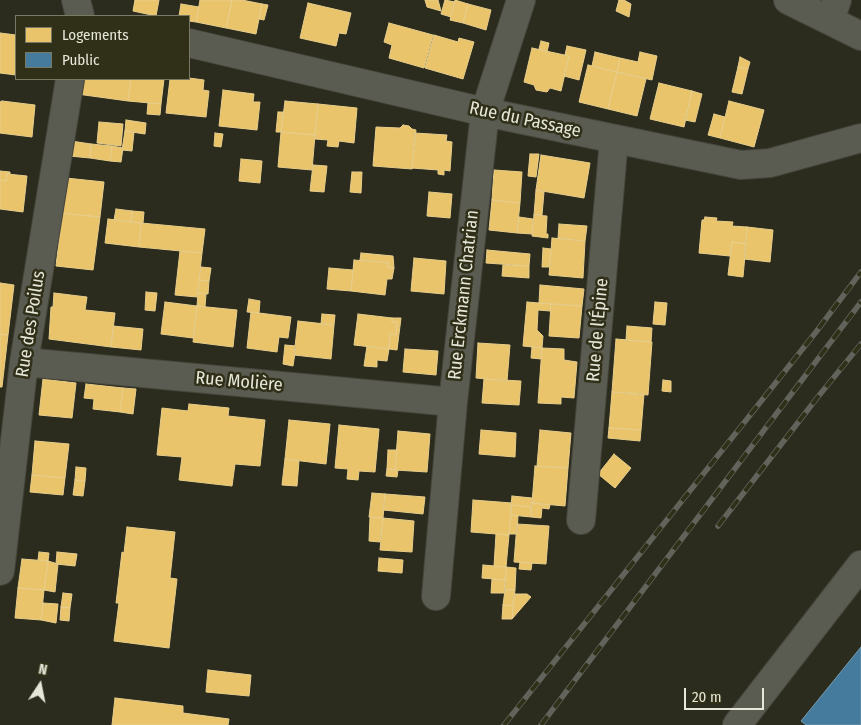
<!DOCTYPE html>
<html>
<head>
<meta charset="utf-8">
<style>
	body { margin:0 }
	#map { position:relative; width:861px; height:725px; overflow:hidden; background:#2b2b1e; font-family:"Fira Sans Condensed",sans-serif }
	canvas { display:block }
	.legend { position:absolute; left:15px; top:15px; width:175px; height:65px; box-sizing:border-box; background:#303019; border:1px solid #797966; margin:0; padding:6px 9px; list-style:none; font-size:15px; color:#e6e7d9 }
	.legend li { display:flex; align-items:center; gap:10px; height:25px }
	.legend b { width:25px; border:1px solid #797966 }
	.north { position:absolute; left:15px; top:660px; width:50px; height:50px; -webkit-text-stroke:4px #303019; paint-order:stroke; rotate:11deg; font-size:14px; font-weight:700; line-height:20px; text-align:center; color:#e6e7d9 }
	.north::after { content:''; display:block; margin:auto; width:18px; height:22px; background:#e6e7d9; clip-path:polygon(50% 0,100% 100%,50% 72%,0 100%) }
	.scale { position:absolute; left:684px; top:688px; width:80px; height:22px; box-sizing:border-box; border:2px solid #e6e7d9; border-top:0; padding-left:6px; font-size:15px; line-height:18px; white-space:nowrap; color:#e6e7d9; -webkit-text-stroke:4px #303019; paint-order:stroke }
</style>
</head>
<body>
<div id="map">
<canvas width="861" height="725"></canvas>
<ul class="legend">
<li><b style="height:14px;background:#e9c46a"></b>Logements</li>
<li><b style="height:14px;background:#457b9d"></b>Public</li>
</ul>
<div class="north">N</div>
<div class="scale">20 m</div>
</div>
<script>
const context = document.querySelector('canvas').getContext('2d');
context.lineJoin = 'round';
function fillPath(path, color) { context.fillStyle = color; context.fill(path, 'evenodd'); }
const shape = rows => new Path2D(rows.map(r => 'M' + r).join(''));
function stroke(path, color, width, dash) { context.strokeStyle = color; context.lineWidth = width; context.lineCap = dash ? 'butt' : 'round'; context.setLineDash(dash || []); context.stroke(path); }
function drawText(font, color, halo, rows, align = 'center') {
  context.font = font + ' "Fira Sans Condensed",sans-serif'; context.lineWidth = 5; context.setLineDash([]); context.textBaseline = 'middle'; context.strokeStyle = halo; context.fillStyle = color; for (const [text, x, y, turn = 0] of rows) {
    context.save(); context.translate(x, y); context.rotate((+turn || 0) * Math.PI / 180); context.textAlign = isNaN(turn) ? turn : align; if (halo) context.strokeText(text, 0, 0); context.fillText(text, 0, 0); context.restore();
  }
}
const homes = shape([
	[135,0,159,0,156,16,133,11,135,0],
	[200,0,232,0,226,28,196,22,200,0],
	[232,0,242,0,262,4,256,34,226,28,232,0],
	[425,0,438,0,441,11,427,7,425,0],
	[445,0,455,2,451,17,441,14,445,0],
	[455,0,468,4,463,23,450,20,455,0],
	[619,0,624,0,631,4,629,17,616,11,619,0],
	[308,3,351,13,346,34,339,33,336,46,300,38,308,3],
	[181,4,199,7,196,22,189,21,189,16,179,16,181,4],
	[262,4,268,5,264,20,259,19,262,4],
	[468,4,491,10,486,30,463,23,468,4],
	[389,23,433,35,424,68,389,58,392,45,384,42,389,23],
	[0,33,16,35,16,75,0,73,0,33],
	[434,35,458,42,459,38,474,42,463,79,425,68,434,35],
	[541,41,549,43,547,52,539,49,541,41],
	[567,46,586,50,579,80,564,76,569,56,565,55,567,46],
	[532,48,569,56,561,91,550,88,547,92,536,90,534,85,524,82,532,48],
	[595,52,620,58,617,72,592,66,595,52],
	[640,52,657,56,652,80,617,72,620,58,638,62,640,52],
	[740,57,750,62,748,69,738,67,740,57],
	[588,65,617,72,608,109,579,102,588,65],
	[738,67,748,69,742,94,732,92,738,67],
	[617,72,646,79,637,116,608,109,617,72],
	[189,78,204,80,203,90,209,91,206,117,166,113,170,79,189,78],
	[78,79,131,79,128,101,77,94,78,79],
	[131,79,164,79,161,104,128,101,131,79],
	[659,83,692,91,684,127,650,119,659,83],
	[223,90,254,94,253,102,260,102,257,130,219,126,223,90],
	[692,91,702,94,695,122,685,120,692,91],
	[2,101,35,105,32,137,0,133,0,102,2,101],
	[285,101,318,104,315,135,281,132,285,101],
	[729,101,764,110,754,147,720,138,729,101],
	[148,103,161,104,160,115,147,114,148,103],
	[318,104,357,108,354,143,339,141,338,147,327,146,328,140,315,139,318,104],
	[278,112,283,112,281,132,276,132,278,112],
	[714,114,725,117,720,138,708,135,714,114],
	[126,120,146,123,145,134,125,131,126,120],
	[99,122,123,124,121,146,97,143,99,122],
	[403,125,409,126,412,129,416,130,412,169,373,166,376,127,400,128,403,125],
	[125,131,134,132,132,151,122,150,125,131],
	[281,132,315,135,312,170,278,167,281,132],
	[215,133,223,134,221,147,214,146,215,133],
	[415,133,447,135,446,141,452,142,450,171,444,170,444,175,438,174,438,170,412,168,415,133],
	[71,141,91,144,90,158,69,156,71,141],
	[91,144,112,146,110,161,90,158,91,144],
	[112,146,123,148,121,162,110,161,112,146],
	[530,154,539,154,536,177,528,176,530,154],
	[541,155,590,163,584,198,536,190,541,155],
	[241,159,262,161,260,183,239,181,241,159],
	[313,165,327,166,324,192,310,191,313,165],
	[494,170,522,172,520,203,492,200,494,170],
	[0,171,10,172,10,174,7,174,6,181,0,180,0,171],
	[352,172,362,172,361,193,350,192,352,172],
	[7,174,27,176,23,212,0,209,0,180,6,181,7,174],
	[66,178,104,182,100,217,62,213,66,178],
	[536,190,544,192,542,215,534,215,536,190],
	[429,192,452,194,450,218,427,216,429,192],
	[492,200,520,203,517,233,489,230,492,200],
	[116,209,132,211,131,222,114,220,116,209],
	[132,211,144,212,143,223,131,222,132,211],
	[62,213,100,217,93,270,56,266,62,213],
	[534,215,547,216,546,234,548,234,548,238,532,236,534,215],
	[519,217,533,219,532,234,517,233,519,217],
	[705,217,717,218,716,221,733,222,732,226,747,227,746,244,732,242,730,256,699,253,702,220,704,220,705,217],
	[108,219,141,223,139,247,105,243,108,219],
	[141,223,205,229,202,253,139,247,141,223],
	[559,224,587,226,585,241,558,238,559,224],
	[747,227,773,230,770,262,744,259,747,227],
	[552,238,585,241,583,278,549,275,552,238],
	[732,242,746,244,743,277,728,275,732,242],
	[543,248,551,249,550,267,542,267,543,248],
	[487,250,530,254,529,266,486,263,487,250],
	[180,251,202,253,197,297,175,295,180,251],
	[361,253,393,256,394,268,388,267,389,263,360,260,361,253],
	[414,258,446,261,444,294,411,291,414,258],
	[354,260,389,263,388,267,394,268,392,279,387,279,385,295,351,291,354,260],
	[503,265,529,266,529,278,502,276,503,265],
	[201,267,211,268,209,281,199,280,201,267],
	[329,268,353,270,351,291,327,289,329,268],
	[199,280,209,281,208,294,198,293,199,280],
	[0,283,14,285,8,335,0,334,0,283],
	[540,285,584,289,582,306,539,303,540,285],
	[146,292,157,293,155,311,145,310,146,292],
	[54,293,87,297,85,310,115,313,111,347,49,339,51,307,53,307,54,293],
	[198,293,206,294,205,307,197,306,198,293],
	[249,299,260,301,259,313,247,312,249,299],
	[165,302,197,306,193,338,161,334,165,302],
	[527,302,551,304,550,311,538,310,537,330,543,336,542,348,523,346,527,302],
	[655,302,667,303,665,325,653,324,655,302],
	[551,304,582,306,579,338,549,336,551,304],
	[197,306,237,310,233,347,193,342,197,306],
	[251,312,291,317,288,338,279,337,277,352,247,348,251,312],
	[322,314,335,315,334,325,321,324,322,314],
	[358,314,392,318,392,322,397,322,396,335,390,334,389,349,354,345,358,314],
	[392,318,401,318,397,350,389,349,390,334,396,335,397,322,392,322,392,318],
	[298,321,334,325,331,359,294,355,298,321],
	[113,326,143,329,141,350,111,347,113,326],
	[627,326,652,328,651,342,626,340,627,326],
	[0,334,8,335,2,387,0,387,0,334],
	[616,339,652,342,648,395,612,392,616,339],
	[478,343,510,345,507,381,476,378,478,343],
	[285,345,296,346,293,366,283,364,285,345],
	[367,346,389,349,387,361,377,360,377,367,364,366,367,346],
	[532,347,542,348,541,359,531,358,532,347],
	[542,348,564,349,564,360,577,362,574,398,561,397,561,404,538,403,542,348],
	[405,349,438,351,436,375,403,372,405,349],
	[43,379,76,383,72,418,39,415,43,379],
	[484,379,521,381,519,405,482,403,484,379],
	[663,380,671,381,671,392,662,391,663,380],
	[86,384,123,388,120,412,93,409,94,399,84,398,86,384],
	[123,388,136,389,133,414,120,412,123,388],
	[612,392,644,394,641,430,609,428,612,392],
	[189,404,229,408,228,416,265,420,260,466,235,464,232,486,179,480,182,457,157,455,162,408,188,411,189,404],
	[289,420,330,424,326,464,285,459,289,420],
	[339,425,379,429,375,472,359,471,358,480,347,479,348,469,335,468,339,425],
	[609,428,641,430,640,441,608,438,609,428],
	[481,430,516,433,515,457,479,454,481,430],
	[540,430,571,433,568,468,537,466,540,430],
	[398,431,430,434,427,472,395,470,398,431],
	[35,441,69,444,65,478,32,475,35,441],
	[388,450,397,450,395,470,387,469,388,450],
	[614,454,631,468,615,488,598,474,614,454],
	[285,459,299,461,297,486,282,485,285,459],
	[535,466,568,468,565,506,532,503,535,466],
	[76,467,86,468,85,481,75,480,76,467],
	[387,469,398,470,397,477,386,476,387,469],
	[32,475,65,478,63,495,30,492,32,475],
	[75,480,85,481,83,496,73,495,75,480],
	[372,493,385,494,383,518,369,517,372,493],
	[385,494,425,497,423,514,383,510,385,494],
	[512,496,532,498,531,507,511,505,512,496],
	[473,500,512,503,509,535,471,532,473,500],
	[532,503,550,505,549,509,542,508,541,518,531,517,532,503],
	[511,505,531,507,531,517,511,515,511,505],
	[511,515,518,516,517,534,509,534,511,515],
	[370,517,383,518,380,542,369,541,370,517],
	[383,518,414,521,412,552,380,550,383,518],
	[517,524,549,526,546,564,514,562,517,524],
	[127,527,175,532,170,578,177,579,169,648,114,641,119,603,116,603,122,552,124,553,127,527],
	[496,534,509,535,506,567,494,566,496,534],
	[39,552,49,553,48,561,38,560,39,552],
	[57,552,77,554,75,566,56,564,57,552],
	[379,558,403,560,402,573,378,571,379,558],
	[22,559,48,561,44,590,18,588,22,559],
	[48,561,58,564,55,592,44,590,48,561],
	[520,562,532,563,531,570,519,569,520,562],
	[483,565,506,567,505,580,482,578,483,565],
	[506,567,516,568,515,590,505,590,506,567],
	[492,579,505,580,504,593,491,593,492,579],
	[18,588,44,590,41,620,15,618,18,588],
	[505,590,515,590,513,606,503,605,505,590],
	[63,593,72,594,70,608,61,607,63,593],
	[514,594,527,594,531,597,512,619,514,594],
	[43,603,58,604,56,623,41,620,43,603],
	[503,605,513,606,512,619,502,619,503,605],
	[61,607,70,608,69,621,60,620,61,607],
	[208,670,251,675,249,696,206,692,208,670],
	[115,698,183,706,183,713,229,719,228,725,112,725,115,698]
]);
fillPath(homes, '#e9c46a');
stroke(homes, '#e8ce8b', 1);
const public = shape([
	[861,647,861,725,806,725,801,721,861,647]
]);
fillPath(public, '#457b9d');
stroke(public, '#759baf', 1);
const minor = shape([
	[76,0,80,16],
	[830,20,837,0],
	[189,43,485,112,741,165,770,163,861,138],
	[24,362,453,402],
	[581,520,614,139],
	[0,571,24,362,70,79],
	[436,596,453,402,485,112,521,0],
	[737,725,861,565]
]);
const tertiary = shape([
	[788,0,861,36]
]);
stroke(minor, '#45453b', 30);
stroke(tertiary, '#45453b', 30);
stroke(minor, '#5a5b51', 28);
stroke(tertiary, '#5a5b51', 28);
const rail = shape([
	[718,526,817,398,861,344],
	[504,725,816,332,861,272],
	[541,725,861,302]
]);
stroke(rail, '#62635a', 5.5);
stroke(rail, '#303019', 4, [11]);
drawText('18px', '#e6e7d9', '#303019', [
	["Rue du Passage",525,120,12],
	["Rue Erckmann Chatrian",464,295,-84],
	["Rue des Poilus",31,324,-81],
	["Rue de l'Épine",598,330,-85],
	["Rue Molière",239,382,5]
]);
</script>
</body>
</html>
